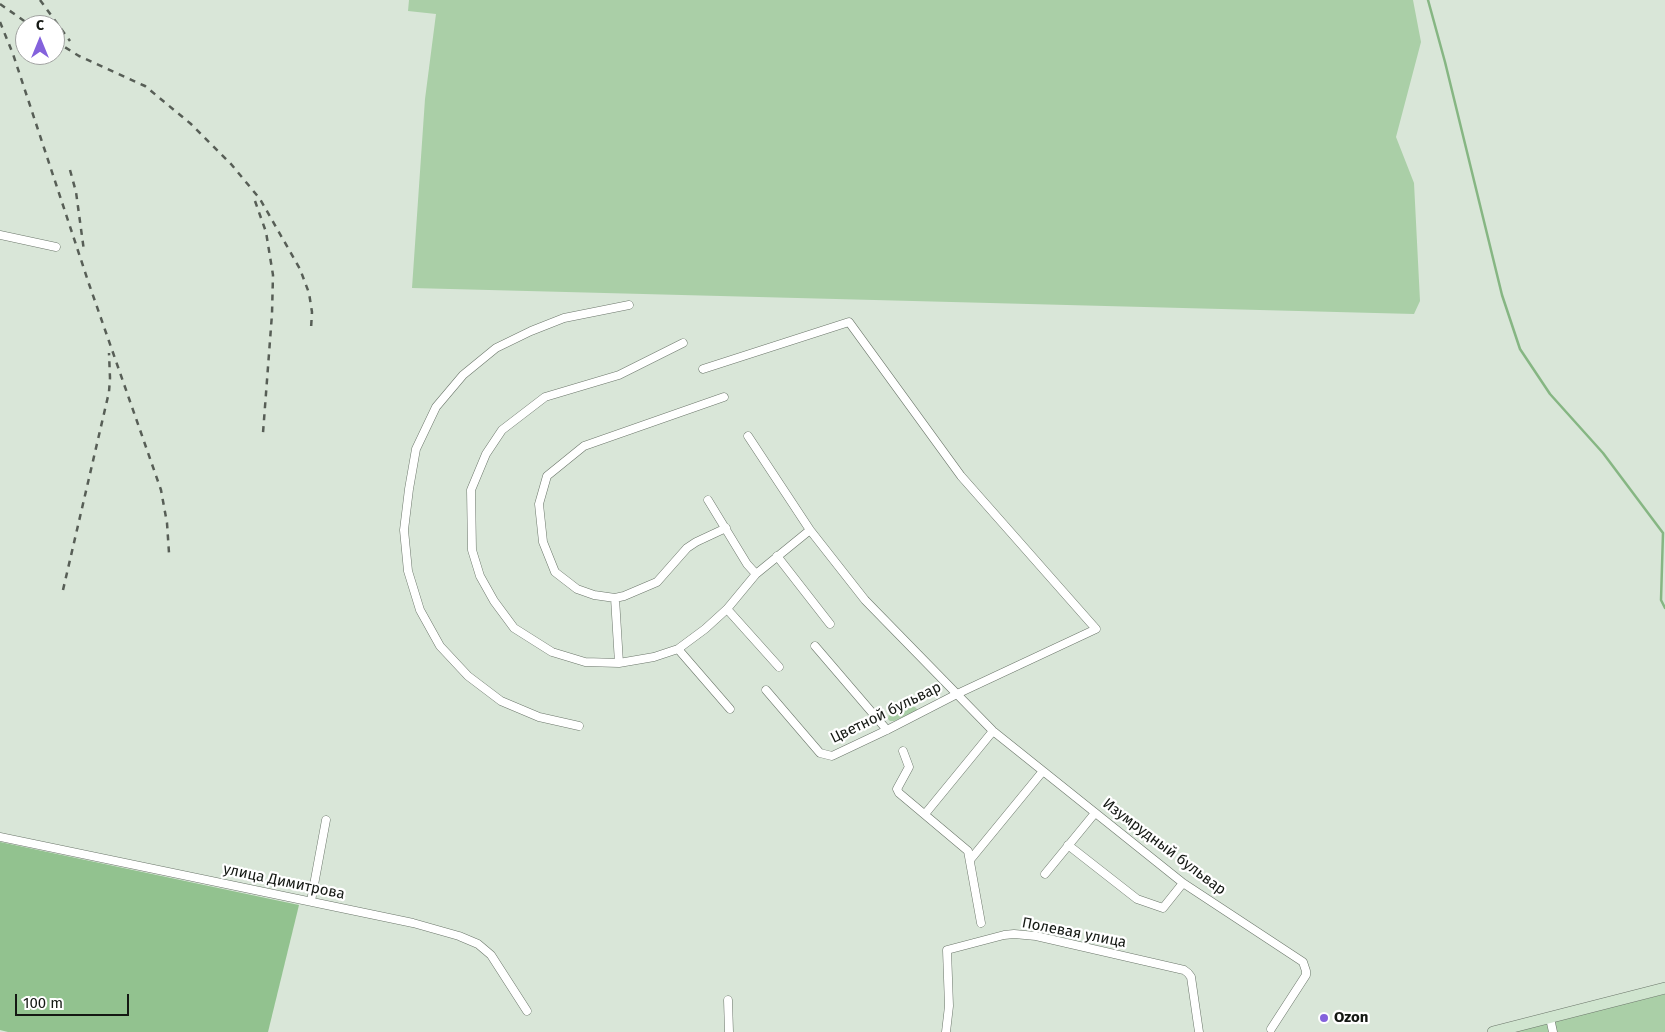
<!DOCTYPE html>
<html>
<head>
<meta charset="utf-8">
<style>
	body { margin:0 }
	#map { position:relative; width:1665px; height:1032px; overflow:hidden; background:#d9e6d8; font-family:"Fira Sans",sans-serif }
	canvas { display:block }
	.north { position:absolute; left:15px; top:15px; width:50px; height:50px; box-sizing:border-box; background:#fff; border:1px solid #a1a3a1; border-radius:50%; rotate:0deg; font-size:14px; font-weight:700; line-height:20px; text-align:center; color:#141813 }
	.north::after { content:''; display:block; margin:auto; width:18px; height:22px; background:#8462dc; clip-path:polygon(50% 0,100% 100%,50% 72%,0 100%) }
	.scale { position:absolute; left:15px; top:994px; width:114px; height:22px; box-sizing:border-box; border:2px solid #141813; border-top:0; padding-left:6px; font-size:15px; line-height:18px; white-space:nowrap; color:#141813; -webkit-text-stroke:4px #fff; paint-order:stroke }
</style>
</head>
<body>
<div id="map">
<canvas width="1665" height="1032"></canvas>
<div class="north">С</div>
<div class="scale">100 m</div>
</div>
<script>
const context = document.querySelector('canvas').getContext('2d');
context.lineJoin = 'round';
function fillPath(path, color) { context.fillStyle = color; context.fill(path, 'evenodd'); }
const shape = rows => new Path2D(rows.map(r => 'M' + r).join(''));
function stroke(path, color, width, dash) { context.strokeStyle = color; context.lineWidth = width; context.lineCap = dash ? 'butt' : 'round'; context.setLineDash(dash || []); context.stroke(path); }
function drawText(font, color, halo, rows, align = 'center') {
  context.font = font + ' "Fira Sans",sans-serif'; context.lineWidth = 4.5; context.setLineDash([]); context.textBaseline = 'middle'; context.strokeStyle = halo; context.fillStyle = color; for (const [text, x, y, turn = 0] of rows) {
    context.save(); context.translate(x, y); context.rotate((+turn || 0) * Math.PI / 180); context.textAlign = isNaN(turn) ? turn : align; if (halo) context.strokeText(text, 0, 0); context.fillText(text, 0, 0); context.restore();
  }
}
fillPath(shape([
	[409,0,1413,0,1421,42,1396,137,1414,183,1420,301,1414,314,412,288,425,99,436,14,408,11],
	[909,701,918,710,894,721,890,721,888,719,889,714],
	[1665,994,1665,1032,1508,1032]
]), '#aacfa7');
fillPath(shape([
	[0,842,299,905,268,1032,8,1032,0,1030]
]), '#92c28f');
stroke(shape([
	[1428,0,1445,62,1502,295,1520,349,1550,394,1603,453,1663,533,1661,600,1665,608]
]), '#86b683', 2.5);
const street = shape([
	[0,235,56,247],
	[683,343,619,375,545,397,502,430,486,454,471,490,472,550,480,576,494,601,514,628,552,652,585,662,619,663,654,657,678,649,705,629,727,609,756,574,810,530],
	[703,369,849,322,961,476,1096,629,957,694,887,730,832,756,820,753,766,690],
	[724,397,584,446,547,476,539,504,543,542,555,572,577,589,594,595,615,598,624,596,657,582,687,548,696,542,726,528],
	[748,436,810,530,865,600,993,731,1183,883,1303,962,1306,971,1306,975,1271,1029],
	[708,500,747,564,756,574],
	[777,556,830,624],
	[615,598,619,663],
	[727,609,779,667],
	[815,646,887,730],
	[678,649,730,709],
	[579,726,539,717,501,701,468,676,440,646,420,610,408,571,404,530,409,489,416,449,436,407,463,375,496,348,531,331,564,318,629,305],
	[903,751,909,767,897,789,899,793,968,851,981,923],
	[925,814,993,731],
	[0,837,413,923,459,936,478,944,491,955,527,1011],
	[1068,845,1137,899,1163,908,1183,883],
	[970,860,1043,771],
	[1045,874,1095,813],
	[311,901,326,820],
	[728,1000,729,1032],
	[1550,1018,1553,1032],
	[946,1032,949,1006,947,950,1004,935,1014,934,1036,936,1184,970,1188,973,1191,977,1199,1032]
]);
const secondary = shape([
	[1493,1032,1665,988]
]);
stroke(street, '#6b766a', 9);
stroke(secondary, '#6b766a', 12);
stroke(street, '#fff', 8);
stroke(secondary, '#d0e5cf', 11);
stroke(shape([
	[40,0,70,41],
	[0,4,30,25],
	[0,22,13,54,89,284,161,490,167,523,169,553],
	[55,41,79,56,145,86,191,124,231,164,260,199,300,269,309,293,312,312,311,329],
	[70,170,76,192,84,251],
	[255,201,266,232,273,275,272,314,263,433],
	[63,590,109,392,110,378,109,353]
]), '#575e56', 2.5, [6, 6]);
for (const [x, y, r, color] of [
	[1324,1018,5,"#8462dc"]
]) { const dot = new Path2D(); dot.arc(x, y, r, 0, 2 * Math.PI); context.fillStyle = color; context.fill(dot); stroke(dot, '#fff', 2); }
drawText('15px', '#141813', '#fff', [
	["Цветной бульвар",886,713,-26],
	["Изумрудный бульвар",1164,847,37],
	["улица Димитрова",284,882,12],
	["Полевая улица",1074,933,11]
]);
drawText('bold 15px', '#141813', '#fff', [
	["Ozon",1334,1018]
], 'left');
</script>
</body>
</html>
